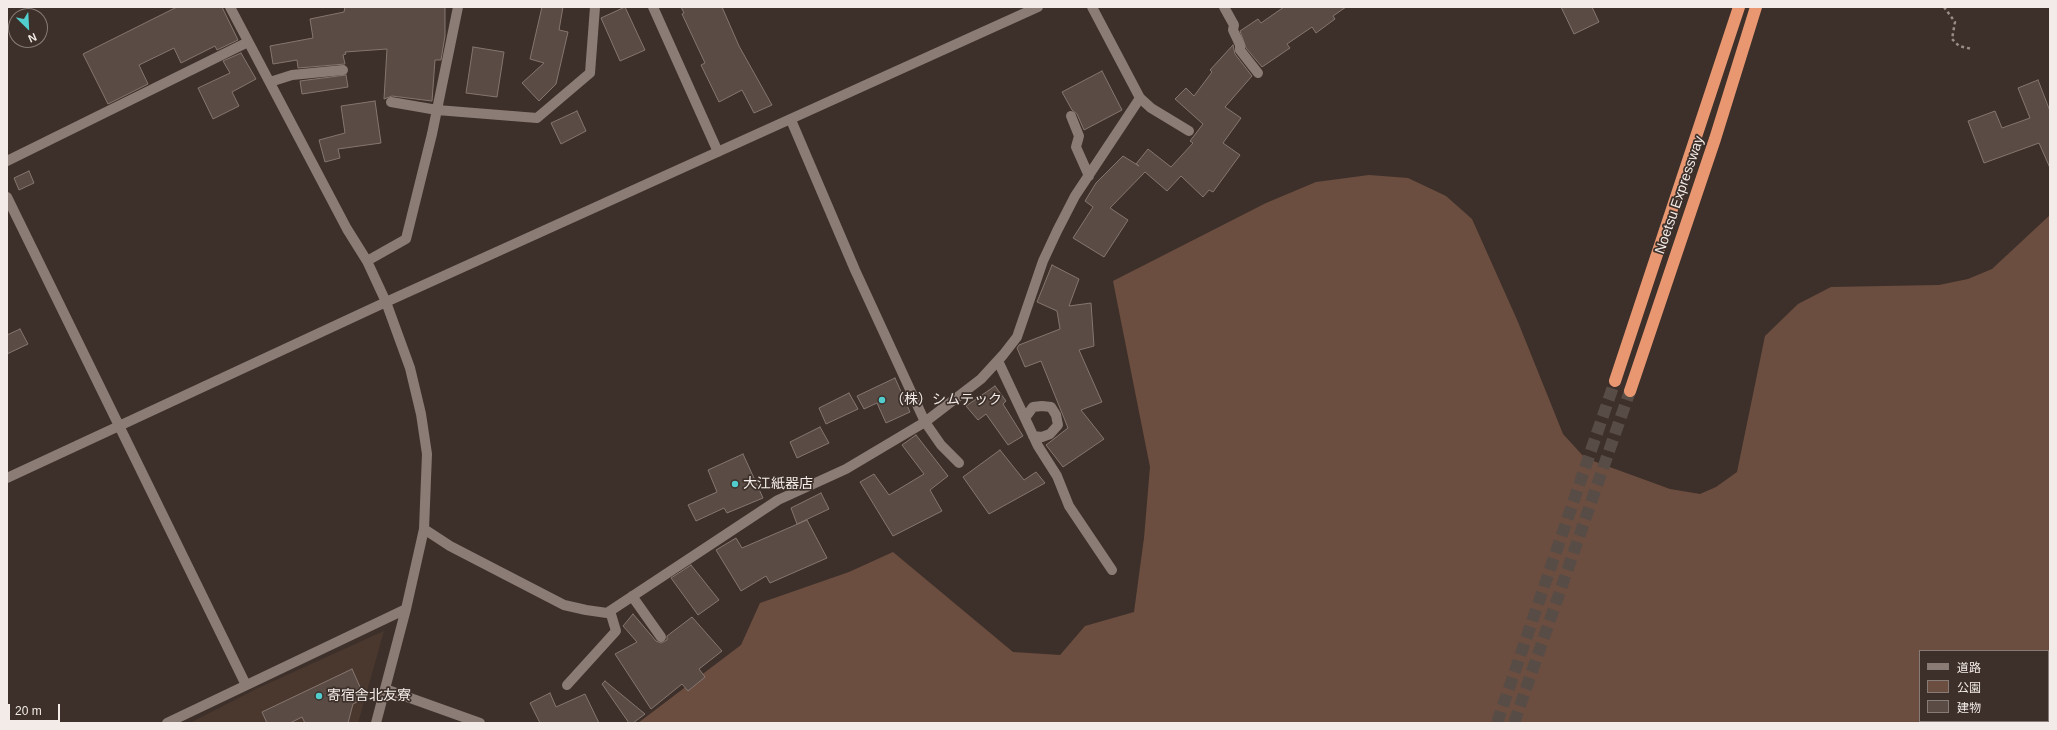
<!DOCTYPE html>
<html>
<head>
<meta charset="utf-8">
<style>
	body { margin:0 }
	#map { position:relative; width:2057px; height:730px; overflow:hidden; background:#3d302a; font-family:Helvetica,"Noto Sans JP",sans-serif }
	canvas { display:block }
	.frame { position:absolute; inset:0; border:8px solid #f3ebe7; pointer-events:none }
	.legend { position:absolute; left:1919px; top:650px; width:130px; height:72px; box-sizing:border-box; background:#3d302a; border:1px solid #867b76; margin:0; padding:5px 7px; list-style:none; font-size:12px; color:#f3ebe7 }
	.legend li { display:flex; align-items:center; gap:8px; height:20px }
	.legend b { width:20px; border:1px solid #867b76 }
	.north { position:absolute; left:8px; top:8px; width:40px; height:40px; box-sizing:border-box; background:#3d302a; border:1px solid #867b76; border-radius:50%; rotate:156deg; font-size:11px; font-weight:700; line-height:16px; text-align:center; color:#f3ebe7 }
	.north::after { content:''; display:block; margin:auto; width:14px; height:18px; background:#52cdcd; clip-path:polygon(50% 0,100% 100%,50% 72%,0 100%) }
	.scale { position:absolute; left:8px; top:704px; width:52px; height:18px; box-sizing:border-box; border:2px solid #f3ebe7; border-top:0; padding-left:5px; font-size:12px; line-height:14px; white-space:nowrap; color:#f3ebe7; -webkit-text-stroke:3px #3d302a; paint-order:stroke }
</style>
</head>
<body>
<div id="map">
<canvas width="2057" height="730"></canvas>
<div class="frame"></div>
<ul class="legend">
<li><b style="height:5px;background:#8c7c76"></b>道路</li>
<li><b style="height:11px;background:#6c4e40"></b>公園</li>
<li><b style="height:11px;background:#5a4c45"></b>建物</li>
</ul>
<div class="north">N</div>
<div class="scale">20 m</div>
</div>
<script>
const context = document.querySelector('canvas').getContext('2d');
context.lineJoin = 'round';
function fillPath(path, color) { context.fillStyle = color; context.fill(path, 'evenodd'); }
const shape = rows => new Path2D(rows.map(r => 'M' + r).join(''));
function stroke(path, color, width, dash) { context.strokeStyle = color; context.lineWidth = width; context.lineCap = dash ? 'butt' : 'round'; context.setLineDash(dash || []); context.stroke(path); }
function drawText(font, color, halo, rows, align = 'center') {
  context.font = font + ' Helvetica,"Noto Sans JP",sans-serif'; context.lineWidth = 3.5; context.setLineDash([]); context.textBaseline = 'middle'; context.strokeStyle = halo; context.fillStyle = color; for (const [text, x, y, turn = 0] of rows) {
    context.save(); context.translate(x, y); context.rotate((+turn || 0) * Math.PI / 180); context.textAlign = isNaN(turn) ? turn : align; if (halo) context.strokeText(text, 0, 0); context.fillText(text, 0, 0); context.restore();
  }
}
fillPath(shape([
	[384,631,358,723,190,723,256,689]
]), '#4a382f');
fillPath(shape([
	[1369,175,1408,178,1446,196,1472,219,1518,322,1563,434,1585,458,1670,489,1700,494,1716,487,1737,472,1765,336,1798,304,1831,287,1939,285,1968,279,1992,269,2050,215,2050,723,638,723,741,645,760,603,849,572,893,552,1013,652,1060,655,1085,626,1134,612,1144,538,1150,467,1113,281,1266,203,1316,182],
	[1920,651,2048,651,2048,721,1920,721]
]), '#6c4e40');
const building = shape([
	[177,7,222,7,238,40,217,50,215,46,181,63,174,48,139,65,148,84,108,104,83,54,177,7],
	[345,7,445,7,445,36,441,60,435,60,432,101,392,96,384,99,387,49,345,52,346,54,343,55,345,64,298,68,297,60,273,64,270,46,313,38,310,19,344,12,345,7],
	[542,7,563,7,559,30,568,32,556,84,539,101,522,83,544,63,530,59,542,7],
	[625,7,645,50,620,61,601,18,625,7],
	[681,7,722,7,739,46,772,105,754,113,742,90,719,102,701,65,705,63,682,14,684,13,681,7],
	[1284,7,1346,7,1333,16,1335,19,1316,33,1312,27,1287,44,1290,48,1262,67,1246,48,1240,31,1258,19,1261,23,1284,7],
	[1561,7,1592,7,1599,22,1574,34,1561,7],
	[1233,45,1235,54,1252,76,1225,107,1241,118,1223,143,1240,155,1213,192,1209,190,1203,197,1181,176,1167,191,1145,172,1110,208,1128,220,1104,257,1073,238,1093,207,1085,201,1096,183,1123,156,1139,166,1136,164,1148,149,1171,167,1193,143,1190,141,1203,124,1175,99,1186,88,1194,96,1212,72,1210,70,1233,45],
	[473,47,504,52,497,97,466,93,473,47],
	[241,53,256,79,232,92,239,106,213,119,198,88,230,73,223,61,241,53],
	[1102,71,1122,110,1084,130,1077,114,1072,110,1062,92,1102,71],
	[346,75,348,87,302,94,300,81,346,75],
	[2038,80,2050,111,2050,168,2039,143,1984,163,1968,121,1995,111,2002,128,2030,118,2018,88,2038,80],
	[375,101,381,143,338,149,340,158,325,162,319,140,345,133,341,106,375,101],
	[577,111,586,131,561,144,551,123,577,111],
	[29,171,34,183,19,190,14,178,29,171],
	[1052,265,1079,279,1069,306,1091,303,1094,346,1079,350,1102,402,1081,410,1104,439,1063,467,1046,445,1068,428,1062,413,1041,361,1025,367,1017,348,1019,345,1060,329,1057,311,1037,302,1052,265],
	[20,329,28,344,7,354,7,335,20,329],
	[895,378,910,412,886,423,877,403,864,409,857,396,895,378],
	[995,386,1006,401,1003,404,1023,436,1008,445,986,414,978,420,966,406,995,386],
	[849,393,858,409,826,424,819,408,849,393],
	[820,427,829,443,797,458,790,442,820,427],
	[916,435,948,476,930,490,942,511,893,536,860,482,874,474,889,495,924,474,902,445,916,435],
	[1000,450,1024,480,1036,472,1045,483,989,514,963,477,1000,450],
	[743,454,763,498,727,513,724,508,696,521,688,505,717,492,708,470,743,454],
	[821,493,829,509,797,524,791,508,821,493],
	[807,520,827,558,770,583,766,576,741,591,716,550,736,538,742,548,807,520],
	[691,565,719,600,698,615,671,578,691,565],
	[633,614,656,641,661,643,667,640,667,636,692,617,722,651,699,669,705,677,688,691,682,684,651,709,615,654,637,642,623,626,633,614],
	[352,669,365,698,353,704,348,723,305,723,302,717,290,723,267,723,262,712,352,669],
	[605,681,645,714,633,723,629,723,602,684,605,681],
	[550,693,556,707,585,694,599,723,540,723,530,703,550,693]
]);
fillPath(building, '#5a4c45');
stroke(building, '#85766f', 1);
stroke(shape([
	[1497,723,1615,381],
	[1514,723,1630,391]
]), '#584c46', 12, [12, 6]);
stroke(shape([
	[1944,7,1955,22,1952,39,1959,46,1972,49]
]), '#968b86', 2.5, [3, 3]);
stroke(shape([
	[230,7,347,229,367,261,386,302,410,368,421,414,427,454,424,529,406,609,376,723],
	[653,7,718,152],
	[1224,7,1234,25,1233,30,1240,45,1240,50,1258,73],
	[270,82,292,75,343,70],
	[1140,98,1151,108,1189,131],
	[391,102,437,110,537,118,590,73,595,7],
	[1071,116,1079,136,1076,147,1089,176],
	[791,120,855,270,925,422,941,445,959,463],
	[7,161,248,42],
	[7,197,246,685],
	[367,261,406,239,432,134,458,7],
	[998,361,1038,446,1057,476,1069,506,1112,570],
	[1025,418,1033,407,1042,406,1051,407,1056,415,1058,425,1050,434,1042,437,1033,436],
	[7,478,386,302,1038,7],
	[424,529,450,546,564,605,586,610,607,613,778,500,846,469,925,422,981,379,1003,355,1017,337,1043,261,1057,231,1075,196,1140,98,1092,7],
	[632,596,661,637],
	[567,685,616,631,610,611],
	[385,689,480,723],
	[167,723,406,609]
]), '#8c7c76', 10);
stroke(shape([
	[1615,381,1739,7],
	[1630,391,1715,139,1756,7]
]), '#e99771', 12);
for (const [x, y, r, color] of [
	[882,400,4,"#52cdcd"],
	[735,484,4,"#52cdcd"],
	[319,696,4,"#52cdcd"]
]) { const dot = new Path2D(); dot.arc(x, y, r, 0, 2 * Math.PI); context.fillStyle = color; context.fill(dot); stroke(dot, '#3d302a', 1.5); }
drawText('14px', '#f3ebe7', '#3d302a', [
	["Noetsu Expressway",1680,195,-71]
]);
drawText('14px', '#f3ebe7', '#3d302a', [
	["（株）シムテック",890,400],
	["大江紙器店",743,484],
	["寄宿舎北友寮",327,696]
], 'left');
</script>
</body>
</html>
